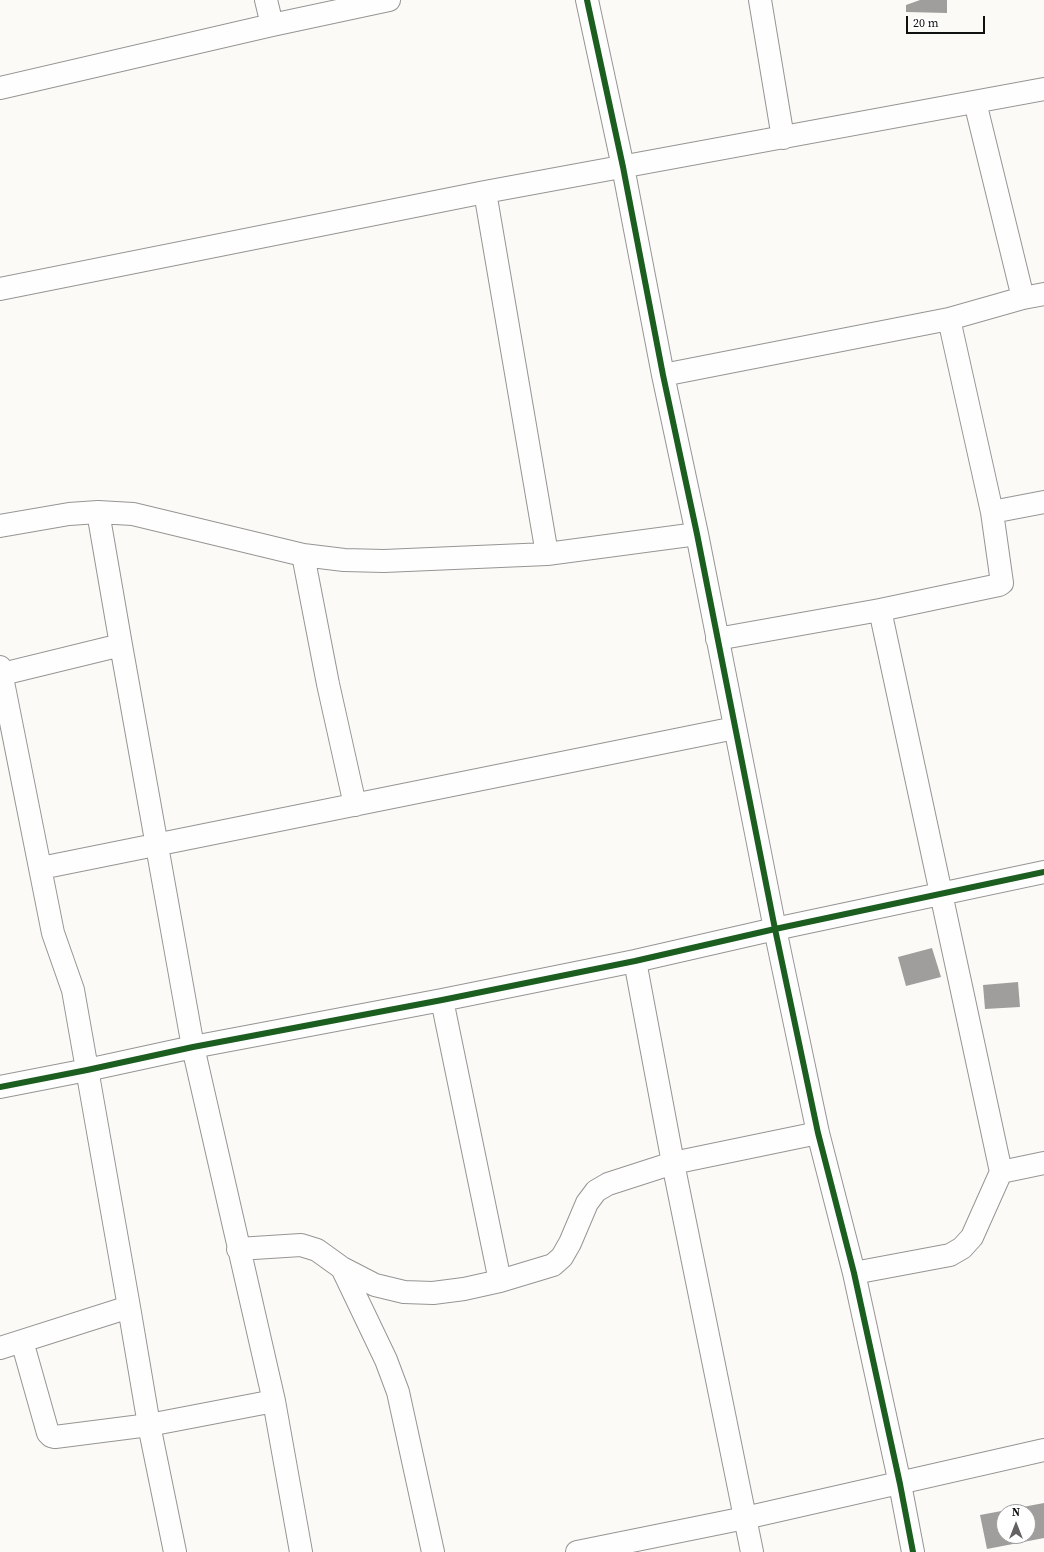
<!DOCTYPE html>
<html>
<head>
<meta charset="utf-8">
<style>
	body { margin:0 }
	#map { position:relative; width:1044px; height:1552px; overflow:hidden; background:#fcfaf7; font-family:"Source Serif 4",serif }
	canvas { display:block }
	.north { position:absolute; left:996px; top:1504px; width:40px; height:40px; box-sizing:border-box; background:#fff; border:1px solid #9f9f9f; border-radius:50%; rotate:0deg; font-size:11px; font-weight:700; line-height:16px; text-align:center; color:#101010 }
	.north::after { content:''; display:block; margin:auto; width:14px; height:18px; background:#636261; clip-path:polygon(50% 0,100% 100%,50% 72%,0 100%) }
	.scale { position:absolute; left:906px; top:16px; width:79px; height:18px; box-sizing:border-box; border:2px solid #101010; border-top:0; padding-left:5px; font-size:12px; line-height:14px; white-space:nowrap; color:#101010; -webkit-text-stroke:3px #fff; paint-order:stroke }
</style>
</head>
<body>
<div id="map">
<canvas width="1044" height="1552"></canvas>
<div class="north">N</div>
<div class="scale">20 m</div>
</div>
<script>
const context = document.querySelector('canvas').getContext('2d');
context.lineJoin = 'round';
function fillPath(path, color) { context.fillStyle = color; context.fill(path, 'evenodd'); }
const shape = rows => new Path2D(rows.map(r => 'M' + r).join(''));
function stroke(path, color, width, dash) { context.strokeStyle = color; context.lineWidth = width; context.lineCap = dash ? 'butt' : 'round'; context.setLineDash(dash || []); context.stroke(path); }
fillPath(shape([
	[920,0,947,0,947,13,906,12,906,5],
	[932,948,941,977,906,986,898,957],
	[1018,982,1020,1007,985,1009,983,985],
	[1044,1503,1044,1538,987,1549,980,1515],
	[1004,1512,1028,1512,1028,1536,1004,1536]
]), '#a09e9c');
const minor = shape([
	[266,0,272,25],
	[587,0,623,167,663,375,697,534,775,929,818,1133,854,1273,900,1484,913,1552],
	[760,0,783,138],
	[0,88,272,25,389,0],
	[975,102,1023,298],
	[485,192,547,554],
	[0,289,485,192,1044,89],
	[663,375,949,319,1023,298,1044,294],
	[98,512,121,645,193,1047,274,1401,301,1552],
	[992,512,1044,502],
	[0,526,69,514,98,512,133,514,303,555,344,560,384,561,547,554,697,534],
	[303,555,328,684,355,805],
	[880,610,1001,1172],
	[717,639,880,610,999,585,1002,583,992,512,949,319],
	[0,667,53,933,73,990,129,1307,149,1425,175,1552],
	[2,674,121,645],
	[41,868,735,728],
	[635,961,673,1163,752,1552],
	[442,1000,500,1281],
	[0,1087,87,1070,193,1047,442,1000,635,961,775,929,1044,872],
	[238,1249,301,1245,317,1250,342,1268,375,1285,404,1292,433,1293,464,1289,500,1281,553,1265,562,1257,570,1243,587,1203,596,1191,608,1184,673,1163,818,1133],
	[342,1268,386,1360,398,1392,433,1552],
	[854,1273,950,1255,962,1248,972,1237,1001,1172,1044,1163],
	[22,1341,48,1433,51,1436,55,1437,149,1425,274,1401],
	[0,1348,129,1307],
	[577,1552,745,1518,1044,1450]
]);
stroke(minor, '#969594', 24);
stroke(minor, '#fffefe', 22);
stroke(shape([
	[587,0,623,167,663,375,697,534,775,929,818,1133,854,1273,900,1484,913,1552],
	[0,1087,87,1070,193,1047,442,1000,635,961,775,929,1044,872]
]), '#1b5e20', 6);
</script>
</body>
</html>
